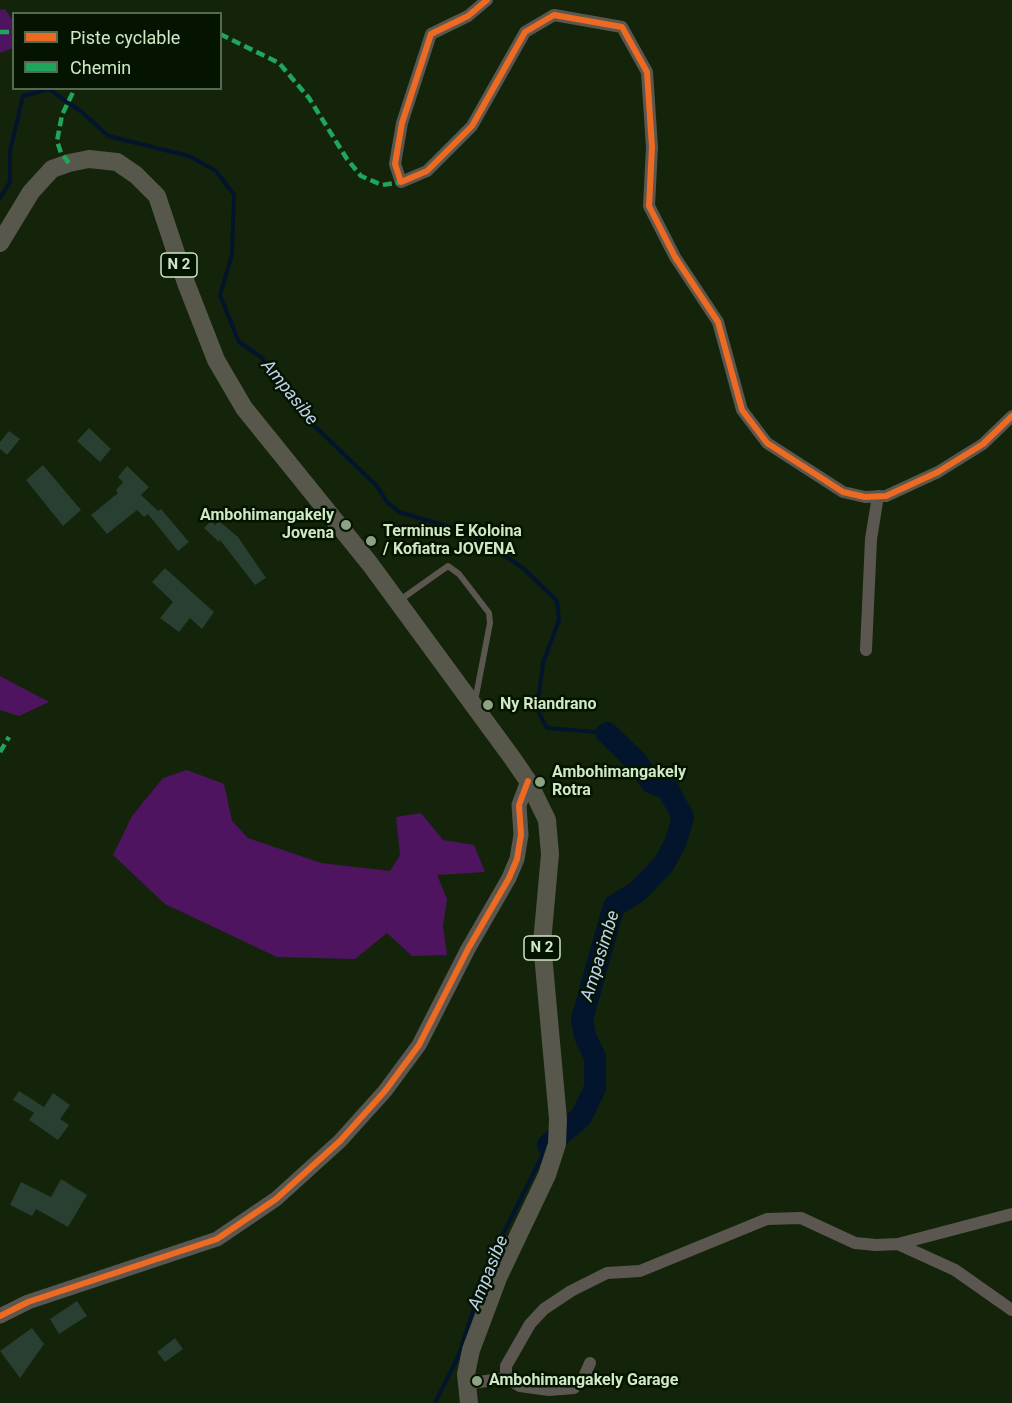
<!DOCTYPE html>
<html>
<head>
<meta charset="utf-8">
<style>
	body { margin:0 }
	#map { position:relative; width:1012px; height:1403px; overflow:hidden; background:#13240a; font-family:Roboto,sans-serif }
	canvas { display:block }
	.legend { position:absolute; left:12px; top:12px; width:210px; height:78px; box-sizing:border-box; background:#041400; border:2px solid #55694f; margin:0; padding:8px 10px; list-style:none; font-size:18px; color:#cfe8c5 }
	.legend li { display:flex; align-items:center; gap:12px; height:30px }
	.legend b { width:30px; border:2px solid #55694f }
</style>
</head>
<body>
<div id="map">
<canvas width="1012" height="1403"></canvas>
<ul class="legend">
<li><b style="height:8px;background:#ed6a23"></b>Piste cyclable</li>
<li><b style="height:8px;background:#20a55d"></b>Chemin</li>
</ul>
</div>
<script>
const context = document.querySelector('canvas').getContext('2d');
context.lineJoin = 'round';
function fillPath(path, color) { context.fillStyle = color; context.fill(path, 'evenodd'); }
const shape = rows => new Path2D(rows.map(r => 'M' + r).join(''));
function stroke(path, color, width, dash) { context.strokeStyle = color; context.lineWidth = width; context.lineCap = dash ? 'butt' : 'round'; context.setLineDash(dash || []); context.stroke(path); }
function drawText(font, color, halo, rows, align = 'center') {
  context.font = font + ' Roboto,sans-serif'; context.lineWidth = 5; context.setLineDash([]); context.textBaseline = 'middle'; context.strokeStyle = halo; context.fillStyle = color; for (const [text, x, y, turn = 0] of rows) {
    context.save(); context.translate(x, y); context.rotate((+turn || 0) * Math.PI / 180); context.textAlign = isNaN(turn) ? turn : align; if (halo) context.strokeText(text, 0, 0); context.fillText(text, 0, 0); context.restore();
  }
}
fillPath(shape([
	[5,9,13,21,13,48,0,53,0,10],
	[0,676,49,702,19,716,0,710],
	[187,770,224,784,232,821,248,838,321,863,390,871,400,855,396,817,421,813,443,840,474,845,485,872,437,875,447,899,443,926,447,955,412,956,387,933,355,959,277,957,165,904,113,855,132,816,163,778]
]), '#4f1460');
stroke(shape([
	[0,198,10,182,10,151,23,96,49,89,83,113,108,136,189,156,216,171,234,195,232,255,220,295,239,342,261,357,300,412,377,486,387,502,399,512,467,532,487,543,524,569,557,601,559,620,543,663,537,709,547,728,607,733],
	[435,1403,458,1357,489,1262,547,1146]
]), '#02152d', 4);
stroke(shape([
	[548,1145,581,1117,595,1088,595,1057,585,1036,582,1019,614,906,637,892,664,864,676,841,683,817,668,789,651,782,635,760,607,733]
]), '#02152d', 22);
fillPath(shape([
	[89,428,111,449,100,462,77,441],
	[9,431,20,439,7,455,0,449,0,442],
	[43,465,81,510,63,526,26,480],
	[127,466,149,487,141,495,158,511,161,509,189,542,178,551,148,514,144,517,137,510,107,534,91,515,118,493,116,490,123,482,118,477],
	[211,521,215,525,219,521,238,537,266,578,255,585,220,540,219,542,204,528],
	[165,568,214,612,202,629,190,618,179,632,160,618,173,602,152,582],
	[19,1091,44,1107,53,1093,70,1105,60,1119,69,1125,58,1140,29,1120,34,1113,13,1100],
	[61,1179,87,1195,68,1227,36,1209,32,1216,10,1205,21,1182,51,1197],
	[77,1301,87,1316,59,1334,50,1319],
	[32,1328,44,1344,20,1378,0,1351],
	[175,1338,183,1349,165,1362,157,1352]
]), '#283f31');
stroke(shape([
	[400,600,448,566,459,574,489,613,490,623,475,701]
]), '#5b5750', 6);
stroke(shape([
	[487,0,468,16,431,34,402,123,395,164,401,182,427,171,472,126,525,32,554,15,622,27,647,72,652,147,649,206,675,257,718,322,742,410,767,443,843,492,865,497,886,496,938,472,983,444,1012,416],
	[866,650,871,539,878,496],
	[898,1244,955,1270,1012,1310],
	[506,1378,506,1366,530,1324,544,1309,571,1291,607,1273,640,1271,767,1219,801,1218,855,1243,876,1245,898,1244,1012,1214],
	[466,1384,506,1378,520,1386,549,1390,574,1388,584,1377,590,1363]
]), '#5b5750', 12);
stroke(shape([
	[0,1316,28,1302,217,1239,276,1199,340,1141,385,1091,419,1045,468,949,509,878,517,859,521,835,519,805,528,781]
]), '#5b5750', 15);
stroke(shape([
	[0,243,31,192,52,169,69,163,89,159,117,162,136,175,157,196,186,283,216,360,244,408,370,564,513,759,528,781,547,820,550,854,542,943,558,1119,557,1144,547,1175,498,1278,471,1350,466,1374,469,1403]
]), '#58574b', 18);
stroke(shape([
	[0,32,14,32],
	[220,34,279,63,309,98,347,159,361,176,382,185,401,182],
	[69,163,61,153,57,141,62,115,75,88],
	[0,752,9,737]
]), '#20a55d', 4.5, [9, 4.5]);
stroke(shape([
	[487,0,468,16,431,34,402,123,395,164,401,182,427,171,472,126,525,32,554,15,622,27,647,72,652,147,649,206,675,257,718,322,742,410,767,443,843,492,865,497,886,496,938,472,983,444,1012,416],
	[0,1316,28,1302,217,1239,276,1199,340,1141,385,1091,419,1045,468,949,509,878,517,859,521,835,519,805,528,781]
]), '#ed6a23', 6);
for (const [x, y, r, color] of [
	[346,525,6,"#8da384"],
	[371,541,6,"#8da384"],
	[488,705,6,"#8da384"],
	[540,782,6,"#8da384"],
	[477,1381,6,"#8da384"]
]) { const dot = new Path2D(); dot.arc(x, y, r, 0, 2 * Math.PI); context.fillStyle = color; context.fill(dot); stroke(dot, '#041400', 2); }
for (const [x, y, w] of [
	[179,265,36],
	[542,948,36]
]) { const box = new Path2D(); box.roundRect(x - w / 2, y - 12, w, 24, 4.5); context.fillStyle = '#041400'; context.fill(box); stroke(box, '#cfe8c5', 1.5); }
drawText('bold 15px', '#cfe8c5', null, [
	["N 2",179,265],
	["N 2",542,948]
]);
drawText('bold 16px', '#cfe8c5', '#041400', [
	["Ambohimangakely",334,516,"right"],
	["Jovena",334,534,"right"],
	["Terminus E Koloina",383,532],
	["/ Kofiatra JOVENA",383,550],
	["Ny Riandrano",500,705],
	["Ambohimangakely",552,773],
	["Rotra",552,791],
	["Ambohimangakely Garage",489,1381]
], 'left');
drawText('italic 18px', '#c0d2ea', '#041400', [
	["Ampasibe",289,393,51],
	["Ampasimbe",601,956,-73],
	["Ampasibe",489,1273,-68]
]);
</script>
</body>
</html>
